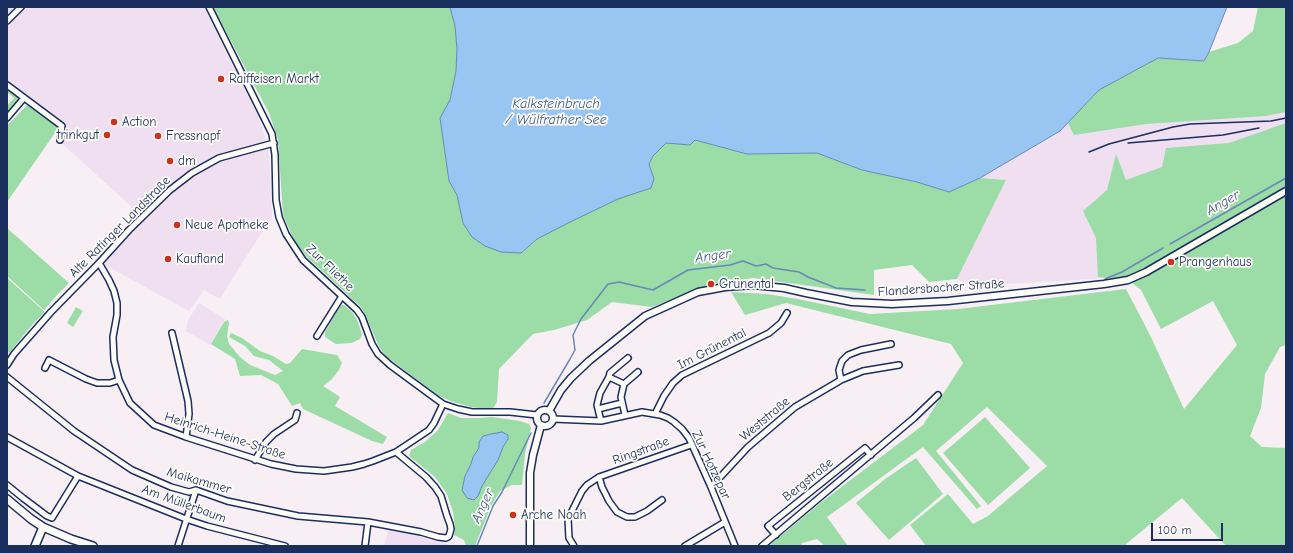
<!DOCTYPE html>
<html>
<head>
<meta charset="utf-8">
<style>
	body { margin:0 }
	#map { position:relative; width:1293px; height:553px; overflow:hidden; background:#f7eff4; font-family:"Comic Neue",sans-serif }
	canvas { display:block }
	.frame { position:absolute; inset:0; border:8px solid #1b2f5e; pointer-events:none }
	.scale { position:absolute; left:1151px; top:523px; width:72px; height:18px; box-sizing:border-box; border:2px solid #1b2f5e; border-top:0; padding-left:5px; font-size:12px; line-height:14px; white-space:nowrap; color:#1b2f5e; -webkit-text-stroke:3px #fdfcf7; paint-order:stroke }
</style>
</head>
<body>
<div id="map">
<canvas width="1293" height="553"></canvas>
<div class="frame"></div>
<div class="scale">100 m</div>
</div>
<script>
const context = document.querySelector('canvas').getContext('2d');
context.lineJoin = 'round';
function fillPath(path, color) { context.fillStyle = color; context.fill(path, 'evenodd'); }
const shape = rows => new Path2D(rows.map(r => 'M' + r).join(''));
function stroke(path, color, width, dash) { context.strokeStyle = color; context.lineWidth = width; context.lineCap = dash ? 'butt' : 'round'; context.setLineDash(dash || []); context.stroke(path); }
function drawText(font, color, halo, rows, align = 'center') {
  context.font = font + ' "Comic Neue",sans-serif'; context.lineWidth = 3.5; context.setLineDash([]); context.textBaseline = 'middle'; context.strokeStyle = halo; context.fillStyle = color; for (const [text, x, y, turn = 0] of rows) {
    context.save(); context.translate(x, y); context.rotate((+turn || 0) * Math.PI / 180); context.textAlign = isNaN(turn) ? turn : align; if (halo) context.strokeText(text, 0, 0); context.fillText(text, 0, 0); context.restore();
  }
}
fillPath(shape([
	[7,7,204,7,258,116,265,138,269,154,272,217,242,263,220,299,204,290,189,311,103,264,107,257,143,217,56,138,64,126,7,82],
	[1286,66,1286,184,1123,277,973,286,957,279,1006,180,980,178,1060,131,1099,90],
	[199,303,225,319,210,345,186,331,188,320],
	[389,528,454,546,384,546]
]), '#efdff0');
fillPath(shape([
	[213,7,450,7,455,26,457,49,456,71,450,100,440,118,449,181,457,195,463,223,472,237,485,246,521,253,537,239,566,224,618,199,634,193,654,179,649,164,653,156,665,142,690,145,695,140,747,154,817,153,862,170,917,182,949,192,980,178,1006,180,957,279,929,282,912,265,874,270,874,295,753,278,700,288,652,307,612,302,587,320,554,330,533,334,499,369,497,402,492,410,471,407,453,402,439,396,387,357,379,347,367,318,361,307,309,259,300,249,291,233,283,215,278,139,269,113],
	[1258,7,1286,7,1286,112,1265,116,1146,124,1074,135,1068,123,1099,90,1158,58,1204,61,1209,52,1238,43,1253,31],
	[7,89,21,99,7,116,7,106,14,98,7,92],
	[27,105,59,127,7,202,7,126],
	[1286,123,1286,345,1280,347,1265,374,1261,408,1250,436,1262,447,1286,448,1286,546,1226,546,1182,498,1126,544,1126,546,951,546,950,545,926,546,910,525,948,494,973,524,988,516,1047,466,987,407,936,451,981,506,977,509,923,447,827,517,848,546,825,546,817,539,802,543,801,546,769,546,819,504,923,425,963,363,951,344,786,303,745,315,731,292,767,294,798,299,870,314,958,309,1126,289,1150,335,1184,409,1237,345,1213,301,1161,329,1141,290,1127,279,1098,277,1096,238,1083,211,1107,190,1116,154,1126,180,1162,167,1166,148,1229,143],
	[7,228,69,283,57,295,44,310,7,276],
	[7,278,45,312,32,325,9,353,7,351],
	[341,305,344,305,353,313,358,322,362,335,360,339,352,343,336,344,325,337,325,332],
	[76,307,83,311,73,327,67,323],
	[228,320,229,323,227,336,229,344,240,357,250,365,275,375,283,371,269,360,254,356,245,346,229,337,231,333,242,338,260,351,273,356,286,364,290,363,302,349,337,355,342,363,339,370,331,380,323,386,340,397,335,406,387,437,383,444,372,441,303,409,300,403,292,406,278,384,261,375,240,376,235,359,211,344,224,322],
	[448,413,461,418,479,418,492,417,520,421,529,424,531,428,525,454,522,485,512,485,500,491,491,506,475,546,466,546,464,540,454,535,455,528,453,512,447,494,435,477,409,456,411,450,425,442,438,430],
	[985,417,1030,468,988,505,943,453],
	[916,458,943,494,889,540,856,503,885,479]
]), '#9cdca6');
const water = shape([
	[450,7,1227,7,1209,52,1204,61,1158,58,1099,90,1060,131,980,178,949,192,917,182,862,170,817,153,747,154,695,140,690,145,666,143,653,156,649,164,654,179,651,188,618,199,566,224,537,239,521,253,501,252,485,246,472,237,463,223,457,195,449,181,440,118,450,100,456,71,457,49,455,26,450,7],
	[502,432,508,435,508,439,503,447,498,460,482,486,478,496,474,500,467,498,462,490,465,476,471,464,473,457,479,448,479,442,483,436,491,434,502,432]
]);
fillPath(water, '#99c5f3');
stroke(water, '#6789b7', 1);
stroke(shape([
	[1170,244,1286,178],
	[1105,279,1122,272,1163,248],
	[544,403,570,359,575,350,573,335,581,319,608,284,619,282,653,290,688,270,730,265,743,261,756,266,766,264,773,268,799,272,808,277,836,288,865,290],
	[477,546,493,506,502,492,531,433]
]), '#6789b7', 1.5);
const minor = shape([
	[209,7,272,134,275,155,276,200,279,217,286,234,303,260,357,310,362,317,372,344,378,354,390,365,443,404,458,409,472,412,510,412,537,415],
	[7,21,21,7],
	[7,85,62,126,60,140],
	[7,118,24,98],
	[99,263,109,280,114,291,117,303,117,315,113,337,114,360,119,380,130,403,154,425,186,437,271,464,296,469,324,471,352,467,364,464,373,461,396,452,429,430,434,423,443,404],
	[172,333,188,401,189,414,186,437],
	[317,336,342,296],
	[7,365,14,354,51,312,99,263,129,230,170,190,192,173,219,158,274,143],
	[45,368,49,360,86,379,97,383,110,383,119,380],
	[7,377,74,431,132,470,171,487,189,492,196,490,227,501,298,516,368,522,421,532,438,537,446,538,448,537,449,536,451,529,450,524,447,516,441,496,435,487,426,477,396,452],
	[609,377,610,373,628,358],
	[841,380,839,370,842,361,848,355,861,350,891,344],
	[624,384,638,372],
	[598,409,622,403],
	[655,414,664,396,673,383,682,375,769,333,781,323,787,313],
	[553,419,601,421,642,412,660,415,668,418,674,422,682,429,689,438,711,487,735,546],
	[601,421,597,405,600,393,609,377,624,384,621,397,625,415],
	[7,437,78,476,186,519,207,526,285,546],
	[255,460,266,442,274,434,295,420,297,413],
	[599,477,602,487,609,501,617,512,627,517,635,517,647,511,662,500],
	[7,485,23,498,47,516,52,518,78,476],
	[711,487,748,447,795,407,841,380,863,371,899,365],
	[776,535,768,526,865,448,871,455],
	[178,546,196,490],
	[365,546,368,522],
	[574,546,569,538,568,519,582,491,587,485,599,477,691,445],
	[685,546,725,522],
	[762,546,914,418,938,395]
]);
const tertiary = shape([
	'537 418a8 8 0 1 1 16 0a8 8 0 1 1-16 0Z',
	[549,411,561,390,571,378,589,361,645,316,698,292,725,287,753,285,784,288,806,293,852,302,892,304,948,301,1104,284,1128,280,1146,272,1286,191],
	[530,546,530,473,533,455,541,425]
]);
const secondary = shape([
	[7,499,31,519,43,527,71,539,93,546],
	[35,546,43,527]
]);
stroke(minor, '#1b2f5e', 8);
stroke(tertiary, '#1b2f5e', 9);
stroke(secondary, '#1b2f5e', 10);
stroke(minor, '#fdfcf7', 5);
stroke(tertiary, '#fdfcf7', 6);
stroke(secondary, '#fdfcf7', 7);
stroke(shape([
	[1128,143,1223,135,1259,128],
	[1089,152,1109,144,1173,127,1190,124,1271,121,1286,118]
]), '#1b2f5e', 1.5);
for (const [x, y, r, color] of [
	[221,79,4,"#c8321e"],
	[114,122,4,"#c8321e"],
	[107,135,4,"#c8321e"],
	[158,136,4,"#c8321e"],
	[170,161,4,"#c8321e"],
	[177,225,4,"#c8321e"],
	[168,259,4,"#c8321e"],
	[1171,262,4,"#c8321e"],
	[711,284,4,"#c8321e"],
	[513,515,4,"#c8321e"]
]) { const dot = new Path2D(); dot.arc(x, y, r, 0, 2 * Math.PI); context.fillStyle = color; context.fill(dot); stroke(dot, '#fdfcf7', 1.5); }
drawText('13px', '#1b2f5e', '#fdfcf7', [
	["Raiffeisen Markt",229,79],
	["Action",122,122],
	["trinkgut",99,135,"right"],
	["Fressnapf",166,136],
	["dm",178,161],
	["Neue Apotheke",185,225],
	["Kaufland",176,259],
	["Prangenhaus",1179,262],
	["Grünental",719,284],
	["Arche Noah",521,515]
], 'left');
drawText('13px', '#1b2f5e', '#fdfcf7', [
	["Alte Ratinger Landstraße",120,227,-45],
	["Zur Fliethe",330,268,44],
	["Flandersbacher Straße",941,288,-4],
	["Im Grünental",712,349,-27],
	["Weststraße",765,419,-40],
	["Heinrich-Heine-Straße",225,436,18],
	["Ringstraße",641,451,-20],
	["Zur Hotzepar",711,465,65],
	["Bergstraße",808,480,-39],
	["Maikammer",199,481,16],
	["Am Müllerbaum",184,504,20]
]);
drawText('italic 14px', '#415c8b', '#fdfcf7', [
	["Kalksteinbruch",556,104],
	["/ Wülfrather See",556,120],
	["Anger",1223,203,-30],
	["Anger",713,256,-8],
	["Anger",483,506,-66]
]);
</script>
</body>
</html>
